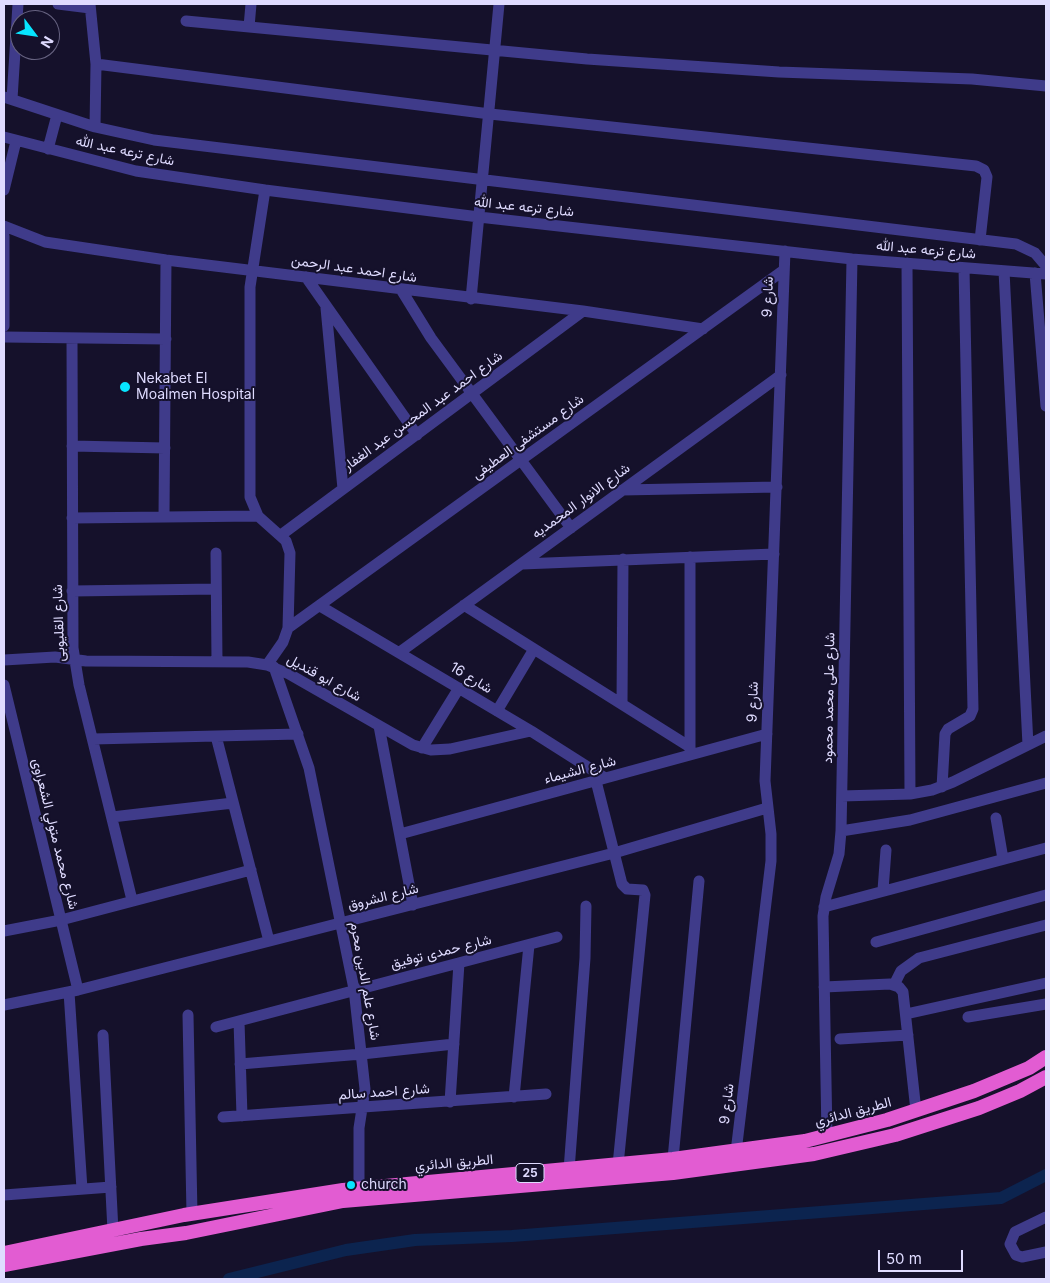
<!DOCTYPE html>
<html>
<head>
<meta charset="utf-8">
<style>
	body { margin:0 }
	#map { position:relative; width:1050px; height:1283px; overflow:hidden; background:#15112b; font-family:Inter,sans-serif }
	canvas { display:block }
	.frame { position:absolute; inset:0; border:5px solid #dfdbff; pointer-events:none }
	.north { position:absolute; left:10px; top:10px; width:50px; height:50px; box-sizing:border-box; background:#15112b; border:1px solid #666280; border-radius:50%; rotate:121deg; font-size:14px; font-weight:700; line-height:20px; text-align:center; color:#dfdbff }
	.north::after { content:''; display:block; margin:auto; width:18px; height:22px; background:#07e5ff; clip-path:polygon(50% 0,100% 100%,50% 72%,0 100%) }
	.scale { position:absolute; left:878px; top:1250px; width:85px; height:22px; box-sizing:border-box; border:2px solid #dfdbff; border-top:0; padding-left:6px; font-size:15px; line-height:18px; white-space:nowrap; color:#dfdbff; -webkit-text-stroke:4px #15112b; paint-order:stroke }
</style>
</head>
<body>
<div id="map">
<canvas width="1050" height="1283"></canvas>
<div class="frame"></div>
<div class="north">N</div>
<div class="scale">50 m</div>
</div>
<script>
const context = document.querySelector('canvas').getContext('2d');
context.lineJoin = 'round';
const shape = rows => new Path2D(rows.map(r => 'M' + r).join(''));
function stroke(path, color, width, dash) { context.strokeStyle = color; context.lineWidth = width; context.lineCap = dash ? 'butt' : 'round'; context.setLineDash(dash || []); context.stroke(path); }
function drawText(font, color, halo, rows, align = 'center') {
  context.font = font + ' Inter,Vazirmatn,sans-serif'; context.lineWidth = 4; context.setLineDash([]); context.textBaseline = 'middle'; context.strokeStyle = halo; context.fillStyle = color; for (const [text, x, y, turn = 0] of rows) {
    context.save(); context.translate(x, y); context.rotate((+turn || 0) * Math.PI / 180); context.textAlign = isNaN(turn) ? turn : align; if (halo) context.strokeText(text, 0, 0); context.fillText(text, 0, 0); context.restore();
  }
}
stroke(shape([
	[229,1279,346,1250,415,1240,512,1236,1001,1198,1046,1175]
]), '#0c244f', 12);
stroke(shape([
	[58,4,90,8],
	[90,4,96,64,95,127],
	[186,21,587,59,779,72,972,79,1046,86],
	[249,27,251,4],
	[96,64,490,114,976,166,984,170,987,177,980,240],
	[4,97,95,127,154,140,1016,244,1035,253,1046,266],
	[12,99,18,4],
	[4,137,136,171,265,190,479,217,852,259,1046,274],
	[48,149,57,115],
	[4,190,16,141],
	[265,190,250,287,250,497,258,516,286,541,290,553,288,628,283,642,267,665],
	[4,226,45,242,166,260,583,311,703,329],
	[4,236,4,326],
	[907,263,910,794],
	[1004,271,1028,745],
	[1035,273,1046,406],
	[306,277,417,435],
	[402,291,431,338,571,528],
	[471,299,499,4],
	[326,308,343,489],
	[4,337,166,339],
	[72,338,73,648,79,685,132,900],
	[72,446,165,448],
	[622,490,777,487],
	[164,517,166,260],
	[72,518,258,516],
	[281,535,583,311],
	[216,553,217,662],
	[522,564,774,554],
	[72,591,216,589],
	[464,605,690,747],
	[320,606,531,731,605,778],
	[288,628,784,270],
	[400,652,781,375],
	[4,660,55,657,86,661,248,662,267,665,289,674,413,745,431,750,450,749,531,731],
	[274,667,309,768,354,989,365,1089,359,1128,359,1188],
	[4,685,78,990],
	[622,704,623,559],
	[497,711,534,649],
	[379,726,413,905],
	[216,736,269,941],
	[93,739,298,734],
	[422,748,459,688],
	[690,752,690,557],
	[596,781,622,884,627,889,643,890,645,895,618,1165],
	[942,787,945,734,948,729,970,716,973,709,964,268],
	[842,796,910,794,932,790,953,782,1046,736],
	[112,817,233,803],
	[996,818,1003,859],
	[841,831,910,820,1046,783],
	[400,834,767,734],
	[883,890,886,850],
	[824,907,1046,848],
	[4,931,61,920,251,870],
	[876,942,1046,895],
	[894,985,901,971,919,958,1046,925],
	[824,987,890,984,899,987,903,992,916,1111],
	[69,992,82,1189],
	[4,1005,78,990,614,853,767,808],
	[906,1014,1046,983],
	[188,1015,192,1214],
	[968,1017,1046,1004],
	[239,1021,242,1116],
	[216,1027,557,937],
	[103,1035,113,1231],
	[840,1039,908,1035],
	[240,1064,362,1054,454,1044],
	[514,1097,529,945],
	[450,1102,459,963],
	[223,1117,546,1094],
	[827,1136,823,916,826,897,839,854,841,831,852,259],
	[736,1152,771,861,771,834,765,781,785,251],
	[673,1159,699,881],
	[569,1170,585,958,586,906],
	[4,1195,111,1187],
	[1046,1217,1015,1232,1010,1244,1016,1255,1022,1257,1046,1252]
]), '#3f3b8a', 11);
stroke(shape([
	[4,1253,184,1215,343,1190,673,1159,805,1141,887,1120,974,1091,1029,1068,1046,1057],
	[4,1265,141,1239,186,1233,343,1201,673,1173,814,1154,895,1135,979,1108,1020,1091,1046,1077]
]), '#e25cd2', 14);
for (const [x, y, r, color] of [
	[125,387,6,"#07e5ff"],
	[351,1185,5,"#07e5ff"]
]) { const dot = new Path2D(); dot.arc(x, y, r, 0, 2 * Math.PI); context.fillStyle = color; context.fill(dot); stroke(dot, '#15112b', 2); }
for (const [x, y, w] of [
	[530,1173,28]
]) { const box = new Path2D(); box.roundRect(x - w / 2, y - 9.5, w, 19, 4); context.fillStyle = '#15112b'; context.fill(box); stroke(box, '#dfdbff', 1); }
drawText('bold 12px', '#dfdbff', null, [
	["25",530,1173]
]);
drawText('14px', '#dfdbff', '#15112b', [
	["شارع ترعه عبد الله",125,151,12],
	["شارع ترعه عبد الله",524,207,6],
	["شارع ترعه عبد الله",926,250,5],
	["شارع احمد عبد الرحمن",354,269,8],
	["شارع 9",768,297,-88],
	["شارع احمد عبد المحسن عبد الغفار",423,411,-36],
	["شارع مستشفى العطيفى",528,437,-36],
	["شارع الانوار المحمديه",581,501,-36],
	["شارع القليوبى",59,623,-92],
	["شارع ابو قنديل",324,678,29],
	["شارع 16",471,678,31],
	["شارع على محمد محمود",829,698,-89],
	["شارع 9",753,702,-88],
	["شارع الشيماء",580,770,-15],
	["شارع محمد متولي الشعراوى",55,834,76],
	["شارع الشروق",383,897,-14],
	["شارع حمدى توفيق",441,952,-14],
	["شارع علم الدين محرم",365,981,80],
	["شارع احمد سالم",384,1092,-4],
	["شارع 9",727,1104,-83],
	["الطريق الدائري",853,1112,-15],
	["الطريق الدائري",454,1163,-5]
]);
drawText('14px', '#dfdbff', '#15112b', [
	["Nekabet El",136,379],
	["Moalmen Hospital",136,395],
	["church",361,1185]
], 'left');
</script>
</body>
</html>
